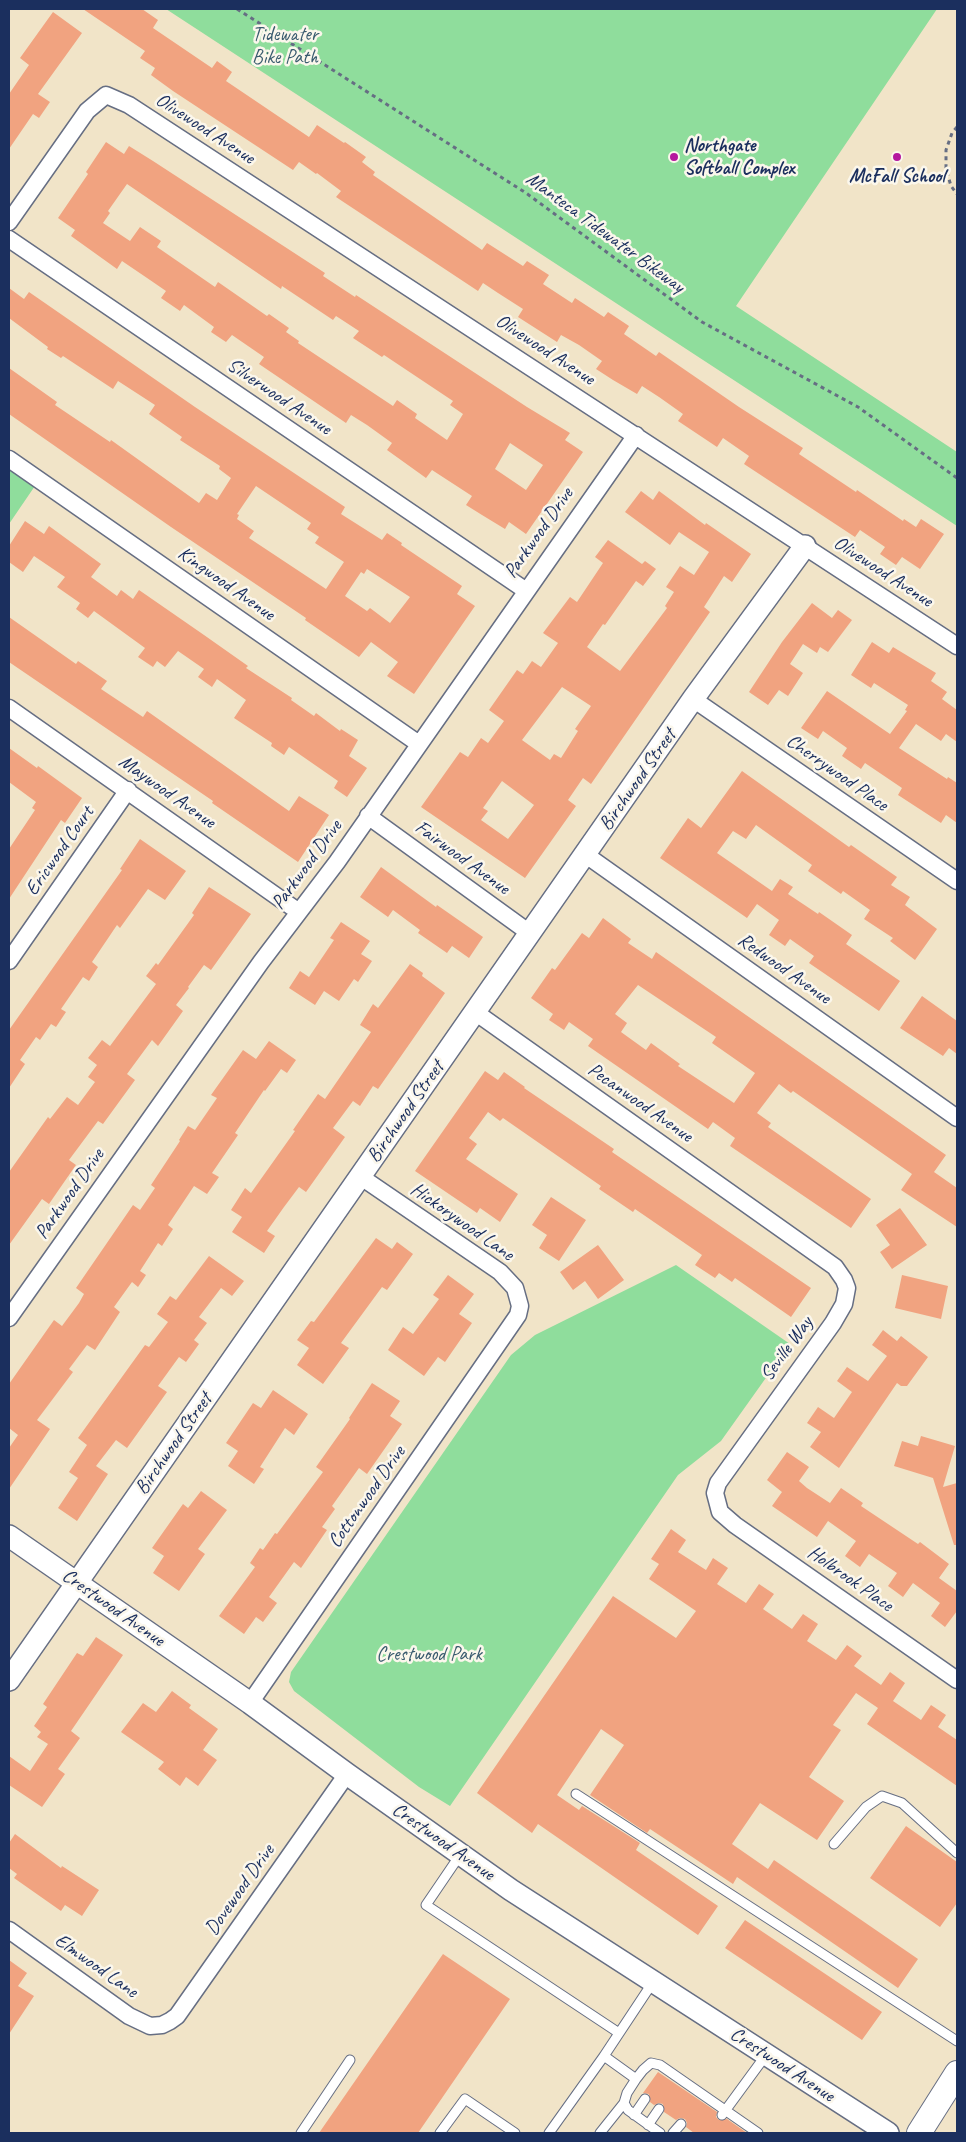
<!DOCTYPE html>
<html>
<head>
<meta charset="utf-8">
<style>
	body { margin:0 }
	#map { position:relative; width:966px; height:2142px; overflow:hidden; background:#f1e4c8; font-family:Caveat,sans-serif }
	canvas { display:block }
	.frame { position:absolute; inset:0; border:10px solid #1b2f5e; pointer-events:none }
</style>
</head>
<body>
<div id="map">
<canvas width="966" height="2142"></canvas>
<div class="frame"></div>
</div>
<script>
const context = document.querySelector('canvas').getContext('2d');
context.lineJoin = 'round';
function fillPath(path, color) { context.fillStyle = color; context.fill(path, 'evenodd'); }
const shape = rows => new Path2D(rows.map(r => 'M' + r).join(''));
function stroke(path, color, width, dash) { context.strokeStyle = color; context.lineWidth = width; context.lineCap = dash ? 'butt' : 'round'; context.setLineDash(dash || []); context.stroke(path); }
function drawText(font, color, halo, rows, align = 'center') {
  context.font = font + ' Caveat,sans-serif'; context.lineWidth = 5; context.setLineDash([]); context.textBaseline = 'middle'; context.strokeStyle = halo; context.fillStyle = color; for (const [text, x, y, turn = 0] of rows) {
    context.save(); context.translate(x, y); context.rotate((+turn || 0) * Math.PI / 180); context.textAlign = isNaN(turn) ? turn : align; if (halo) context.strokeText(text, 0, 0); context.fillText(text, 0, 0); context.restore();
  }
}
fillPath(shape([
	[166,9,937,9,736,306,957,452,957,526],
	[9,459,39,480,9,524],
	[676,1265,790,1344,721,1441,678,1475,450,1806,419,1787,294,1691,289,1682,291,1672,511,1355,535,1335]
]), '#8fdd9c');
fillPath(shape([
	[83,9,142,9,158,20,153,28,212,68,217,61,232,72,226,81,309,137,317,125,344,143,345,142,366,157,362,162,375,172,373,175,482,250,487,243,523,266,527,261,549,275,543,284,572,303,575,298,604,317,608,312,629,326,624,334,656,356,659,352,739,407,803,448,799,454,856,492,857,490,903,521,904,519,916,527,921,519,944,534,920,569,902,557,896,565,880,554,885,547,860,530,855,537,744,464,749,456,723,438,717,447,678,421,683,414,659,397,642,386,637,394,613,380,596,369,602,361,579,345,561,335,557,342,518,317,523,309,498,293,483,283,478,291,345,203,336,197,341,191,317,173,316,174,299,162,293,170,173,91,151,75,155,68,140,58,145,51],
	[53,12,82,33,38,94,50,102,39,118,33,114,9,149,9,94,29,65,20,58],
	[106,142,124,154,129,146,153,161,325,273,323,276,355,297,356,295,527,407,570,433,565,440,583,452,526,534,509,522,505,529,482,515,466,505,472,496,432,470,426,478,387,450,392,443,367,425,351,415,346,423,259,364,264,357,232,335,226,342,211,332,214,327,184,305,180,311,161,298,166,291,150,280,122,261,117,269,71,236,75,230,58,218,88,174,86,172],
	[127,184,281,289,282,286,333,320,336,316,359,331,353,338,382,357,384,355,453,401,450,405,463,414,447,440,415,418,417,414,397,400,393,406,298,343,299,341,286,332,289,328,269,314,267,316,218,282,215,287,157,247,161,241,140,227,130,241,103,223,110,213,108,211],
	[510,443,543,465,526,490,495,469],
	[9,288,24,299,29,292,195,407,345,507,341,514,382,540,387,533,402,543,401,545,462,586,457,594,475,606,414,694,387,676,398,662,371,642,359,657,305,620,306,618,171,527,9,414,9,368,57,402,55,405,110,442,111,440,199,503,206,493,217,500,231,478,219,469,220,466,180,440,182,437,149,414,155,405,118,381,113,389,63,356,61,358,47,349,48,347,9,318],
	[256,486,311,523,307,529,319,537,315,543,344,562,326,589,249,538,254,531,237,519,239,515,237,514],
	[367,569,410,597,390,623,370,608,367,611,345,596,361,572,364,574],
	[641,491,653,500,659,491,705,525,706,523,751,554,732,582,724,576,704,607,710,612,591,784,583,778,568,800,576,806,525,878,421,807,460,752,468,757,481,738,488,743,504,721,489,710,517,670,523,674,532,661,541,667,558,643,543,633,570,597,577,602,603,563,595,557,608,540,642,564,645,561,656,569,643,586,636,581,605,625,603,624,587,647,620,671,667,608,665,606,674,592,666,587,680,566,694,575,709,552,679,532,670,545,625,512],
	[562,687,591,706,575,729,578,731,561,758,554,754,550,760,522,740],
	[502,781,534,805,508,839,481,820,488,811,483,808],
	[25,521,44,534,49,526,101,564,91,577,117,596,121,590,133,599,139,590,204,635,248,666,246,668,292,698,291,700,314,716,316,713,340,731,341,729,358,740,349,756,367,768,347,797,334,788,338,781,289,747,284,755,271,746,272,743,234,718,246,700,217,679,212,687,198,677,204,669,178,651,165,667,157,661,153,667,138,657,145,648,94,611,88,618,76,609,80,603,57,587,65,577,34,556,23,572,9,562,9,546],
	[812,603,832,618,838,610,852,620,828,652,820,647,817,653,803,644,790,664,803,673,788,696,779,690,768,705,749,692,782,642],
	[9,617,76,664,78,661,107,681,101,689,143,717,147,711,289,811,299,796,329,815,298,862,212,803,213,801,9,662],
	[872,642,889,653,893,647,936,673,931,681,947,692,942,699,957,710,957,742,946,734,941,741,916,724,899,748,947,779,948,777,957,783,957,823,946,815,941,823,898,795,902,788,865,763,861,769,842,756,847,748,823,731,818,739,801,728,827,691,890,734,907,711,905,710,908,705,874,683,871,688,851,675],
	[9,748,37,768,38,766,82,798,65,823,61,820,9,899,9,849,35,810,32,808,36,802,9,782],
	[742,771,849,847,851,845,897,877,891,885,910,897,905,905,937,929,915,960,890,941,893,938,864,919,870,910,843,891,841,894,808,871,812,865,756,825,746,839,733,831,717,853,772,891,780,879,793,887,788,894,818,914,819,912,852,935,846,944,900,981,879,1011,809,963,814,956,790,939,785,946,769,935,779,920,757,904,747,918,660,858,688,818,701,828],
	[140,839,186,871,165,900,148,889,120,928,117,925,92,962,98,967,89,981,83,977,61,1009,66,1012,56,1027,51,1024,40,1040,36,1037,20,1060,25,1064,9,1088,9,1030,122,870,120,869],
	[381,867,436,907,437,905,483,937,469,958,452,946,447,953,418,933,420,930,393,910,388,917,360,897],
	[209,887,251,914,211,970,204,965,188,987,189,988,176,1005,183,1011,158,1046,152,1040,127,1074,135,1080,103,1124,98,1121,69,1160,76,1165,60,1188,49,1204,42,1199,9,1245,9,1172,48,1117,50,1119,67,1097,78,1105,95,1082,88,1077,97,1065,88,1058,102,1040,110,1046,156,984,146,976,156,963,158,965,194,915,192,913],
	[603,918,631,939,628,943,652,959,656,952,946,1155,934,1172,957,1188,957,1227,901,1190,912,1174,793,1091,791,1093,779,1084,757,1113,771,1123,768,1127,871,1199,851,1228,730,1146,735,1138,713,1122,708,1129,588,1046,593,1039,569,1022,564,1030,549,1020,553,1014,531,998,552,968,555,970,582,933,589,938],
	[638,985,716,1037,712,1043,755,1073,734,1103,678,1066,680,1064,651,1043,646,1050,621,1032,627,1023,615,1014],
	[341,922,370,941,361,954,372,961,358,982,354,979,339,1001,324,991,315,1005,289,988,300,971,309,977,334,940,330,938],
	[410,964,423,973,422,976,445,993,378,1089,373,1086,360,1106,353,1101,333,1128,345,1137,306,1192,299,1187,284,1207,267,1231,275,1236,264,1253,232,1232,242,1217,231,1210,245,1188,251,1193,295,1131,293,1130,318,1094,325,1099,371,1032,360,1025,373,1004,378,1008],
	[922,996,957,1021,957,1054,949,1048,943,1056,900,1028],
	[269,1041,296,1060,287,1073,281,1069,265,1091,264,1090,235,1133,238,1135,212,1173,219,1177,207,1194,194,1186,168,1225,173,1229,162,1246,158,1243,140,1271,146,1275,138,1287,132,1282,114,1307,120,1312,95,1350,87,1345,69,1369,73,1372,37,1420,50,1429,9,1489,9,1448,18,1435,9,1428,9,1384,54,1320,62,1326,79,1303,84,1294,76,1288,133,1205,140,1210,155,1188,151,1185,180,1141,179,1140,188,1126,195,1130,217,1098,211,1095,243,1050,256,1059],
	[485,1071,498,1080,504,1072,525,1087,524,1088,614,1149,612,1152,811,1288,791,1317,735,1278,732,1282,719,1273,715,1278,695,1265,702,1255,635,1209,633,1212,599,1189,601,1186,503,1118,500,1121,488,1112,469,1138,477,1144,466,1159,518,1194,500,1222,480,1208,477,1213,415,1171],
	[551,1197,586,1220,559,1261,539,1248,547,1235,532,1225],
	[900,1208,927,1245,892,1269,880,1252,890,1245,876,1225],
	[376,1238,392,1249,397,1242,413,1254,387,1290,382,1287,341,1343,349,1348,323,1384,297,1365,309,1348,297,1340,311,1321,314,1322],
	[598,1245,624,1280,598,1299,585,1281,573,1290,560,1272],
	[209,1256,244,1281,232,1296,221,1288,199,1317,207,1323,194,1340,199,1344,186,1362,179,1357,158,1386,167,1392,127,1448,116,1440,96,1466,108,1474,77,1521,58,1508,78,1478,69,1472,87,1445,78,1438,145,1345,149,1347,168,1322,157,1314,170,1296,176,1300],
	[448,1275,474,1294,459,1314,472,1323,445,1362,438,1357,424,1376,388,1350,403,1327,413,1334,439,1299,433,1295],
	[902,1275,948,1286,941,1319,895,1308],
	[883,1330,897,1341,901,1336,928,1357,907,1386,901,1386,897,1383,839,1468,810,1447,821,1432,807,1423,818,1407,834,1418,852,1392,837,1381,847,1367,868,1381,887,1356,872,1345],
	[372,1383,400,1401,390,1416,402,1424,367,1474,359,1468,332,1506,335,1509,322,1527,327,1530,301,1568,294,1562,269,1597,277,1603,263,1622,256,1617,244,1634,219,1616,255,1567,250,1563,260,1548,263,1550,275,1533,277,1534,323,1472,316,1467,350,1419,349,1418],
	[273,1390,308,1414,294,1435,285,1428,260,1467,264,1469,254,1484,228,1466,238,1451,226,1443,253,1403,261,1408],
	[921,1436,955,1446,943,1487,957,1483,957,1545,954,1545,933,1478,894,1466,902,1441,918,1446],
	[787,1452,809,1467,799,1481,807,1488,830,1503,841,1488,863,1503,861,1506,918,1544,920,1542,949,1564,939,1578,957,1591,957,1611,945,1627,931,1616,940,1603,913,1583,903,1597,888,1586,897,1573,869,1554,860,1567,845,1556,856,1541,828,1521,817,1537,772,1506,782,1492,767,1480],
	[201,1491,227,1510,198,1549,205,1554,179,1591,153,1573,164,1556,152,1548,183,1504,188,1508],
	[671,1529,686,1540,678,1552,706,1570,713,1558,728,1568,717,1584,746,1603,759,1584,774,1594,763,1609,792,1629,803,1614,818,1624,807,1641,836,1660,847,1645,862,1656,854,1666,881,1685,890,1672,905,1683,893,1701,921,1720,931,1705,946,1715,938,1727,957,1740,957,1786,867,1724,878,1708,856,1693,833,1725,841,1730,809,1777,844,1801,817,1840,760,1803,732,1844,768,1869,774,1860,918,1959,898,1988,737,1877,733,1884,650,1829,647,1833,590,1795,624,1745,601,1729,557,1795,579,1810,582,1806,640,1843,636,1850,718,1906,698,1935,538,1824,532,1833,477,1793,613,1596,676,1638,696,1611,649,1579,659,1564,651,1559],
	[96,1637,123,1655,71,1731,80,1738,58,1769,65,1774,42,1807,9,1785,9,1756,30,1771,48,1744,37,1737,41,1732,34,1726,47,1707,43,1704,77,1653,83,1656],
	[172,1691,191,1705,189,1708,218,1729,203,1750,217,1760,198,1786,186,1777,180,1786,158,1769,164,1762,121,1732,143,1703,156,1712],
	[906,1826,957,1862,957,1903,940,1927,870,1878],
	[15,1834,61,1868,62,1866,99,1890,82,1916,65,1905,61,1911,14,1878,17,1874,9,1868,9,1843],
	[745,1920,882,2012,862,2040,725,1948],
	[443,1954,510,1999,418,2133,319,2133],
	[9,1960,27,1973,18,1986,34,1996,9,2034],
	[658,2072,717,2112,716,2117,719,2120,727,2119,747,2133,694,2133,686,2127,687,2123,685,2119,680,2118,676,2120,664,2112,663,2104,659,2103,654,2105,650,2102,649,2094,643,2093]
]), '#f1a380');
const service = shape([
	[576,1794,957,2041],
	[834,1844,866,1807,882,1796,902,1803,957,1853],
	[460,1855,426,1905,619,2033],
	[604,2056,636,2079],
	[634,2115,645,2099],
	[722,2115,766,2055],
	[648,2125,659,2109],
	[301,2133,350,2060],
	[440,2133,465,2099,515,2133],
	[549,2133,604,2056,653,1982],
	[600,2133,624,2103],
	[660,2133,628,2110,624,2103,627,2093,636,2079,643,2070,651,2063,660,2065,758,2133],
	[673,2133,681,2124]
]);
const minor = shape([
	[9,222,87,111,106,95,129,105,957,646],
	[9,239,525,590],
	[9,459,419,744],
	[693,699,957,881],
	[9,708,299,912],
	[368,816,531,934],
	[586,855,957,1118],
	[9,961,128,790],
	[475,1012,835,1267,844,1280,847,1288,844,1304,833,1323,718,1483,715,1493,720,1512,735,1525,957,1680],
	[9,1318,261,962,337,862,636,435],
	[250,1703,518,1315,520,1306,515,1288,500,1272,361,1177],
	[9,1930,129,2016,150,2026,162,2025,170,2021,177,2016,347,1774]
]);
const tertiary = shape([
	[9,1536,250,1703,347,1774,511,1890,888,2133],
	[9,1680,693,699,805,546]
]);
const secondary = shape([
	[919,2133,957,2073]
]);
stroke(service, '#666e83', 11);
stroke(minor, '#666e83', 19);
stroke(tertiary, '#666e83', 24);
stroke(secondary, '#666e83', 26);
stroke(shape([
	[237,9,526,193,702,322,858,407,957,478],
	[957,127,952,133,946,150,946,169,951,186,957,194]
]), '#666e83', 3, [4, 4]);
stroke(service, '#fff', 9);
stroke(minor, '#fff', 16);
stroke(tertiary, '#fff', 21);
stroke(secondary, '#fff', 24);
for (const [x, y, r, color] of [
	[674,157,5,"#b5179e"],
	[897,157,5,"#b5179e"]
]) { const dot = new Path2D(); dot.arc(x, y, r, 0, 2 * Math.PI); context.fillStyle = color; context.fill(dot); stroke(dot, '#fbf7ec', 2); }
drawText('20px', '#385a6e', '#fbf7ec', [
	["Tidewater",285,35],
	["Bike Path",285,58],
	["Crestwood Park",429,1655]
]);
drawText('20px', '#1b2f5e', '#fbf7ec', [
	["Olivewood Avenue",205,129,33],
	["Manteca Tidewater Bikeway",605,233,36],
	["Olivewood Avenue",545,350,33],
	["Silverwood Avenue",279,397,34],
	["Parkwood Drive",539,533,-55],
	["Olivewood Avenue",883,572,33],
	["Kingwood Avenue",226,584,35],
	["Cherrywood Place",837,773,35],
	["Birchwood Street",638,780,-55],
	["Maywood Avenue",167,792,35],
	["Ericwood Court",60,851,-55],
	["Fairwood Avenue",462,858,36],
	["Parkwood Drive",307,865,-54],
	["Redwood Avenue",784,969,35],
	["Pecanwood Avenue",640,1103,35],
	["Birchwood Street",406,1112,-55],
	["Parkwood Drive",70,1194,-55],
	["Hickorywood Lane",462,1222,35],
	["Seville Way",787,1349,-54],
	["Birchwood Street",174,1444,-55],
	["Cottonwood Drive",367,1497,-55],
	["Holbrook Place",850,1579,35],
	["Crestwood Avenue",113,1608,35],
	["Crestwood Avenue",443,1842,35],
	["Dovewood Drive",240,1890,-55],
	["Elmwood Lane",96,1966,35],
	["Crestwood Avenue",782,2065,33]
]);
drawText('bold 20px', '#1b2f5e', '#fbf7ec', [
	["Northgate",684,146],
	["Softball Complex",684,169],
	["McFall School",897,177,"center"]
], 'left');
</script>
</body>
</html>
